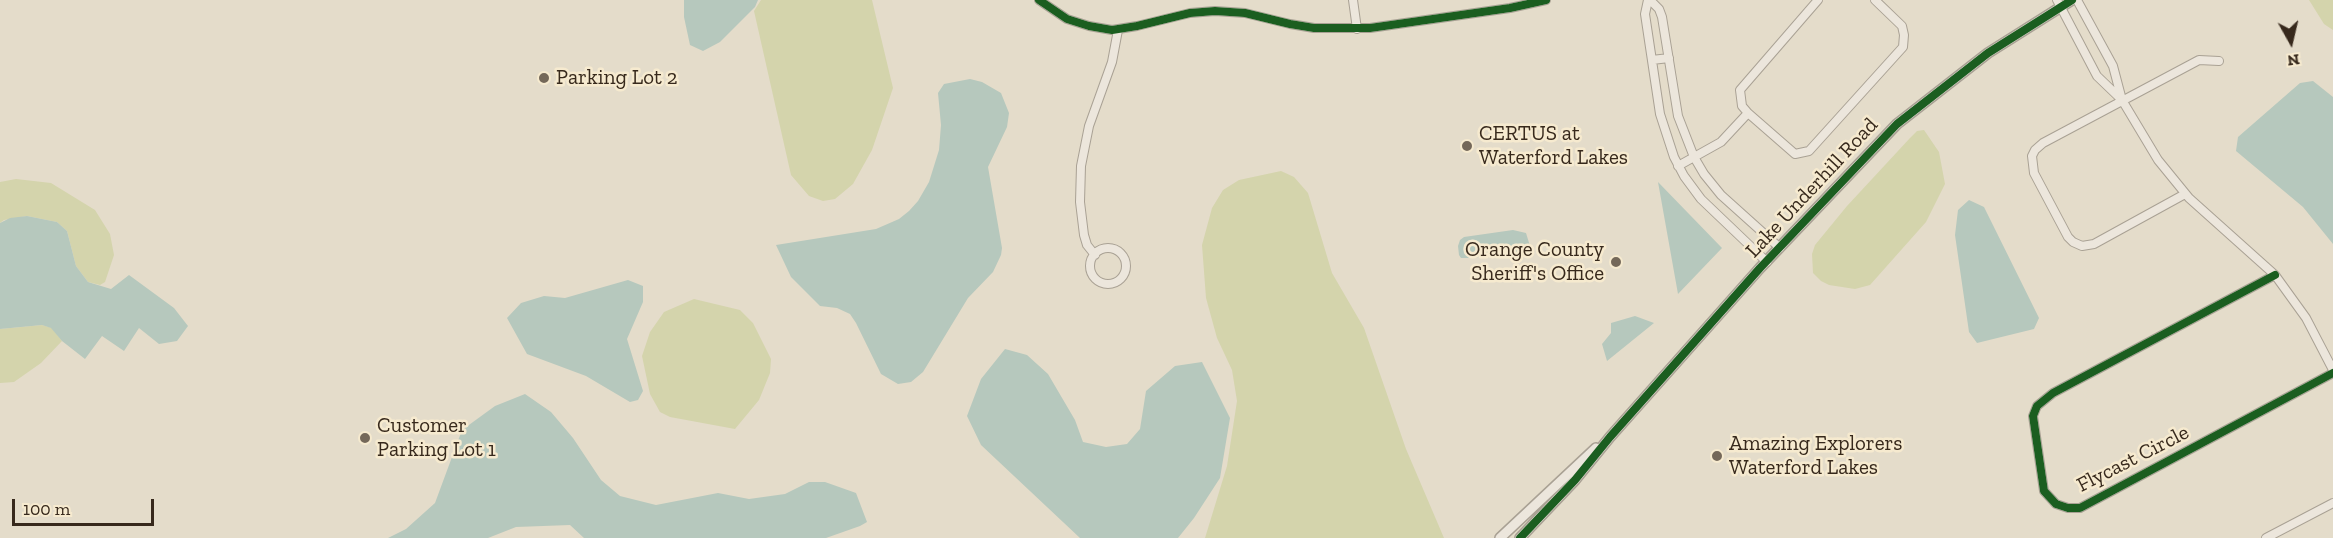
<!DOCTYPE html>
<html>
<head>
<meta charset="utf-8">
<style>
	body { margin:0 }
	#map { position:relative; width:2333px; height:538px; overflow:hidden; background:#e4dcca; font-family:"Zilla Slab",serif }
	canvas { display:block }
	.north { position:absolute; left:2261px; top:12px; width:60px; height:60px; -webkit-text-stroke:4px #f6eacf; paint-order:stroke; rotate:172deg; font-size:16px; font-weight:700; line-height:24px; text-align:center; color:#37291c }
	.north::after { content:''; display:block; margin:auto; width:21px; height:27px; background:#37291c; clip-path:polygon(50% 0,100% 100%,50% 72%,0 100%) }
	.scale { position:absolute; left:12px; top:499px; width:142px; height:27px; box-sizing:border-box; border:3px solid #37291c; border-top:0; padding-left:8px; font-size:18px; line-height:21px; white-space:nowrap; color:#37291c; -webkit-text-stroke:4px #f6eacf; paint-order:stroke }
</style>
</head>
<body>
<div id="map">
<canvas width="2333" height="538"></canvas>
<div class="north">N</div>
<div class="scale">100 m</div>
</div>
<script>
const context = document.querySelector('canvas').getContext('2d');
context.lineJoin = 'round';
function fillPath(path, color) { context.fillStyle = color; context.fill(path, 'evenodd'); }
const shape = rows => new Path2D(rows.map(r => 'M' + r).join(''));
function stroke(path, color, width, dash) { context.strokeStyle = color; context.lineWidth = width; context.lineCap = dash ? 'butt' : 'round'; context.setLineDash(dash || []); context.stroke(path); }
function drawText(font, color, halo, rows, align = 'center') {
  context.font = font + ' "Zilla Slab",serif'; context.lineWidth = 5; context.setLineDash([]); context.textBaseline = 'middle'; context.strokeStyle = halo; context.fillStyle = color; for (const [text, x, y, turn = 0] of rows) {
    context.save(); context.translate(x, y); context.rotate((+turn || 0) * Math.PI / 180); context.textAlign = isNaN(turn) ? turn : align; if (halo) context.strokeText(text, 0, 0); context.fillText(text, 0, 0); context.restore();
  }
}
fillPath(shape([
	[761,0,872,0,893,88,872,150,853,184,835,199,823,201,809,196,791,175,754,11],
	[2309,0,2333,0,2333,30,2324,24],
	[1924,130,1939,152,1945,184,1926,222,1870,285,1855,289,1829,285,1821,281,1813,273,1812,254,1815,245,1847,206,1910,138,1917,131],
	[1281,171,1294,177,1308,193,1332,273,1364,328,1406,449,1444,538,1205,538,1227,466,1237,401,1232,370,1217,338,1206,298,1202,245,1212,208,1223,190,1239,180],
	[16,179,51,183,95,210,110,234,114,255,105,282,100,285,88,282,76,266,67,231,57,222,27,216,4,220,0,223,0,182],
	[694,299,740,310,753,323,771,359,770,373,759,400,735,429,670,417,660,412,650,394,642,356,650,332,664,312],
	[42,325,52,328,62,341,41,363,14,382,0,383,0,329]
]), '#d4d4ac');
fillPath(shape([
	[684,0,758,0,755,7,720,42,703,51,690,45,684,17],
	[970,79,982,82,1001,93,1009,113,1007,127,988,167,1002,248,1001,255,993,272,968,298,923,372,911,382,898,384,881,374,856,323,850,314,837,308,820,306,791,277,776,245,876,229,899,219,909,211,918,201,929,182,939,150,941,125,938,93,944,84],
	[2313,81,2333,97,2333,244,2303,207,2236,151,2238,137,2300,83],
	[1658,182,1722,248,1678,294],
	[1969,200,1984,207,2039,318,2034,329,1977,343,1969,332,1955,235,1958,210],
	[27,216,57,222,67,231,76,266,88,282,111,289,129,275,174,308,188,326,177,341,159,344,139,328,124,351,102,336,85,359,62,341,51,328,42,325,0,329,0,223,10,218],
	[1513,230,1526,233,1530,246,1528,250,1473,258,1461,258,1459,255,1458,246,1460,240,1464,237],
	[628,280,643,286,643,302,627,339,643,391,638,400,630,402,586,376,527,354,507,318,521,303,544,296,565,298],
	[1635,316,1654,323,1607,361,1602,344,1611,333,1611,323],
	[1005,349,1027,355,1048,374,1075,420,1083,442,1106,447,1127,444,1140,429,1146,391,1175,366,1202,362,1230,418,1220,478,1194,518,1178,538,1080,538,981,445,967,416,981,379],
	[525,394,551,412,573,438,601,480,620,496,656,505,718,493,749,499,785,494,809,482,825,482,856,493,867,522,860,526,826,538,584,538,570,525,516,527,488,538,388,538,406,529,435,503,462,430,495,406]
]), '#b6c8bd');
const minor = shape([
	[1039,0,1067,19,1089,26,1112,30,1137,26,1190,13,1215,11,1245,13,1290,24,1314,28,1370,28,1510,8,1546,0],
	[1353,0,1357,29],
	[1648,0,1645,14,1660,114,1674,157,1684,176,1701,199,1767,262],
	[1650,0,1659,9,1662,17,1678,116,1694,157,1704,174,1721,195,1780,248],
	[1818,0,1740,90,1742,106,1748,113,1795,154,1809,151,1903,47,1904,35,1902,26,1875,0],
	[2057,0,2097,76,2122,100,2113,66,2077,0],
	[1652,60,1669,58],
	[2122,100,2158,160,2189,198,2275,275,2306,318,2333,370],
	[1678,166,1721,142,1748,113],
	[2185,194,2094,244,2082,246,2073,242,2068,237,2034,173,2032,156,2035,150,2043,143,2199,60,2219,61],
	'1090 266a18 18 0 1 1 36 0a18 18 0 1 1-36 0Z',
	[1095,255,1087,245,1084,235,1080,202,1081,166,1089,126,1112,62,1118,30],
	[2275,275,2053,393,2037,406,2033,416,2044,491,2056,504,2068,508,2080,508,2333,373],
	[2266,538,2333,503]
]);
const tertiary = shape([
	[1500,538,1596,448],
	[1520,538,1575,480,1610,437,1760,268,1897,124,1988,53,2072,0]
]);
stroke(minor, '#a9a194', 10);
stroke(tertiary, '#a9a194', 12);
stroke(minor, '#ece6dc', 8);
stroke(tertiary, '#ece6dc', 9);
stroke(shape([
	[1039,0,1067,19,1089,26,1112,30,1137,26,1190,13,1215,11,1245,13,1290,24,1314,28,1370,28,1510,8,1546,0],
	[2275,275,2053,393,2037,406,2033,416,2044,491,2056,504,2068,508,2080,508,2333,373],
	[1520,538,1575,480,1610,437,1760,268,1897,124,1988,53,2072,0]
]), '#1b5e20', 8);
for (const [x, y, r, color] of [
	[544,78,6,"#746859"],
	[1467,146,6,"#746859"],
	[1616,262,6,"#746859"],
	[365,438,6,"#746859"],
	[1717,456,6,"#746859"]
]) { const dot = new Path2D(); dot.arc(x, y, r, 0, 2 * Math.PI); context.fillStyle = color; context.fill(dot); stroke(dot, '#f6eacf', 2); }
drawText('21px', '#37291c', '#f6eacf', [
	["Parking Lot 2",556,78],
	["CERTUS at",1479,134],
	["Waterford Lakes",1479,158],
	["Orange County",1604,250,"right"],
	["Sheriff's Office",1604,274,"right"],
	["Customer",377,426],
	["Parking Lot 1",377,450],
	["Amazing Explorers",1729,444],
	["Waterford Lakes",1729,468]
], 'left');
drawText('21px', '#37291c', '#f6eacf', [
	["Lake Underhill Road",1812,188,-47],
	["Flycast Circle",2133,459,-27]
]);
</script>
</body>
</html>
